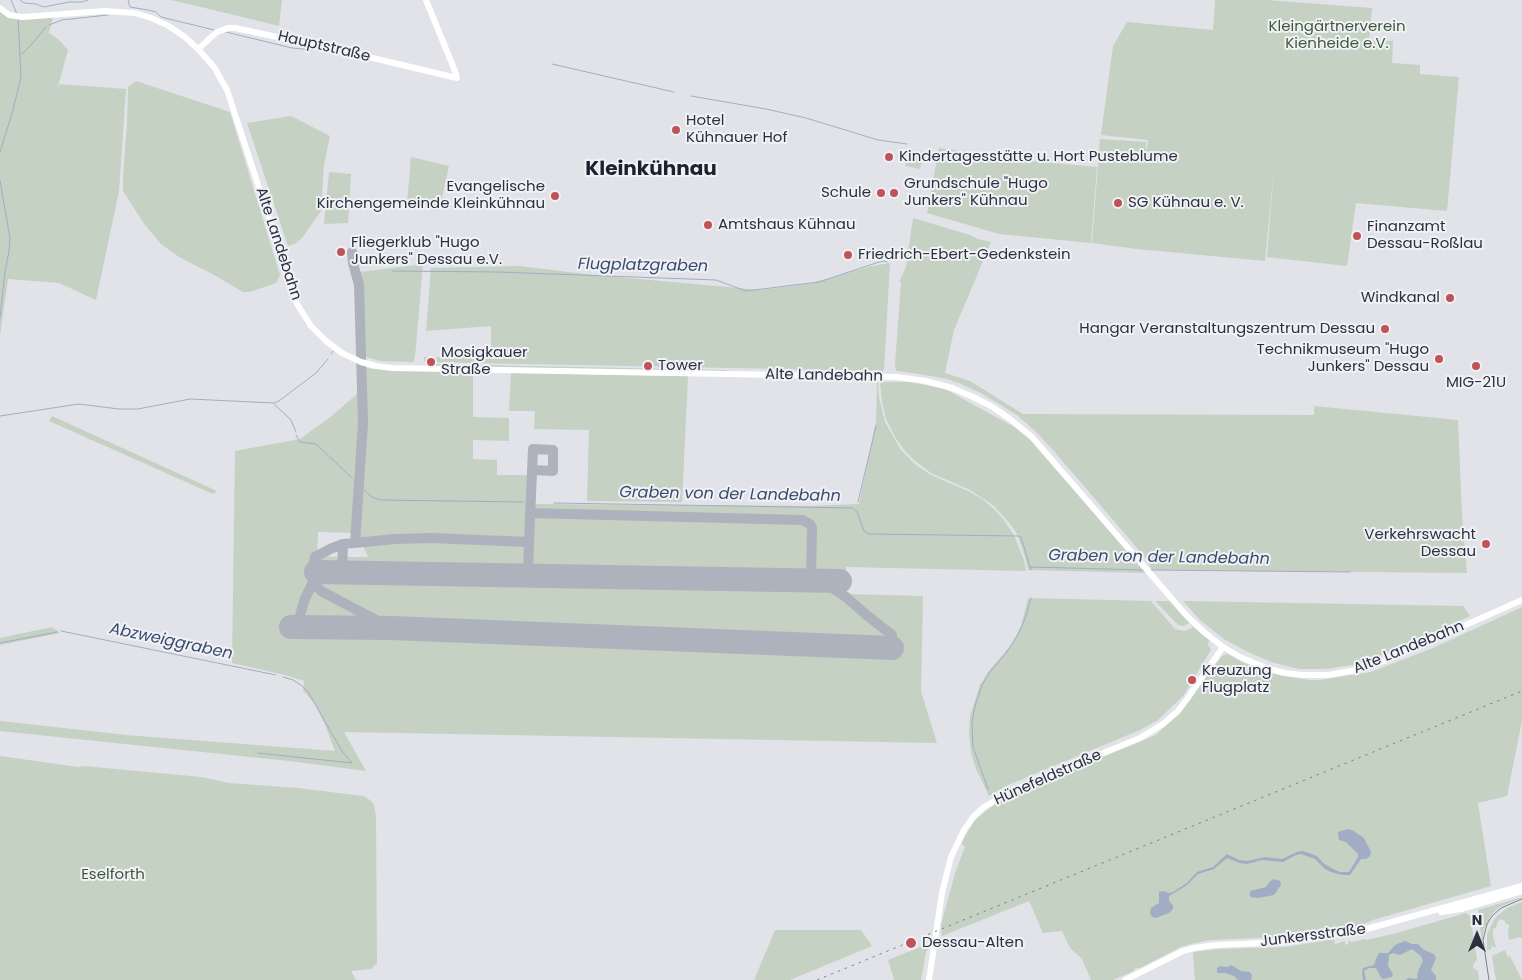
<!DOCTYPE html>
<html>
<head>
<meta charset="utf-8">
<style>
	body { margin:0 }
	#map { position:relative; width:1522px; height:980px; overflow:hidden; background:#e1e3e8; font-family:Poppins,sans-serif }
	canvas { display:block }
	.north { position:absolute; left:1452px; top:910px; width:50px; height:50px; -webkit-text-stroke:4px #f0f2f6; paint-order:stroke; rotate:0deg; font-size:14px; font-weight:700; line-height:20px; text-align:center; color:#2b303e }
	.north::after { content:''; display:block; margin:auto; width:18px; height:22px; background:#2b303e; clip-path:polygon(50% 0,100% 100%,50% 72%,0 100%) }
</style>
</head>
<body>
<div id="map">
<canvas width="1522" height="980"></canvas>
<div class="north">N</div>
</div>
<script>
const context = document.querySelector('canvas').getContext('2d');
context.lineJoin = 'round';
function fillPath(path, color) { context.fillStyle = color; context.fill(path, 'evenodd'); }
const shape = rows => new Path2D(rows.map(r => 'M' + r).join(''));
function stroke(path, color, width, dash) { context.strokeStyle = color; context.lineWidth = width; context.lineCap = dash ? 'butt' : 'round'; context.setLineDash(dash || []); context.stroke(path); }
function drawText(font, color, halo, rows, align = 'center') {
  context.font = font + ' Poppins,sans-serif'; context.lineWidth = 4; context.setLineDash([]); context.textBaseline = 'middle'; context.strokeStyle = halo; context.fillStyle = color; for (const [text, x, y, turn = 0] of rows) {
    context.save(); context.translate(x, y); context.rotate((+turn || 0) * Math.PI / 180); context.textAlign = isNaN(turn) ? turn : align; if (halo) context.strokeText(text, 0, 0); context.fillText(text, 0, 0); context.restore();
  }
}
fillPath(shape([
	[171,0,282,0,279,26,201,7],
	[1215,0,1267,0,1372,8,1369,40,1393,41,1392,63,1420,65,1420,74,1459,77,1447,211,1356,203,1347,266,1267,257,1274,168,1265,261,1137,249,1092,243,1100,139,1146,142,1146,149,1147,149,1148,140,1101,135,1113,46,1127,22,1213,30],
	[0,11,4,15,53,17,49,33,59,40,68,50,55,97,59,84,126,89,119,191,96,300,59,283,8,279,0,335],
	[136,81,230,112,280,275,276,283,250,292,243,292,216,276,179,257,161,244,145,225,123,191,123,176,127,123,128,87],
	[291,116,330,136,324,165,321,211,302,238,295,244,288,246,247,123],
	[939,148,1020,160,1097,167,1091,243,999,234,927,213],
	[908,150,924,152,920,169,905,166],
	[411,157,449,166,439,211,407,204],
	[329,172,351,174,348,223,324,224],
	[913,218,970,235,978,239,991,242,954,330,945,373,970,381,1023,414,1314,415,1314,406,1458,420,1462,516,1467,573,1152,570,1147,560,1131,541,1053,450,1035,431,1017,415,981,393,959,383,943,378,912,373,896,371,895,364,901,282,899,282,906,267],
	[890,263,884,370,882,371,424,362,424,357,491,358,491,326,426,331,431,268,520,266,585,274,760,290,808,284,872,266],
	[423,264,415,357,413,362,380,361,363,356,363,295,360,272],
	[432,364,726,370,726,371,432,367],
	[357,367,376,369,473,371,473,417,509,418,509,441,473,440,473,459,497,460,497,475,529,475,526,561,518,569,347,565,345,563,345,557,368,557,357,533,318,532,317,556,341,557,341,563,338,566,316,565,316,578,831,587,845,588,846,594,923,596,921,691,937,743,344,732,366,771,289,761,0,731,0,721,126,735,335,751,326,727,315,704,303,690,304,681,285,675,232,663,235,451,300,439,333,415,357,394],
	[511,373,688,376,682,502,587,501,589,430,534,429,535,411,509,411],
	[878,382,879,397,885,422,901,450,915,464,931,475,968,491,982,499,995,510,1003,519,1014,535,1024,560,1026,571,846,567,846,574,821,574,815,567,808,567,800,574,538,569,532,561,534,504,813,506,859,504,876,421,877,383],
	[880,382,911,382,945,389,1014,427,1035,444,1147,573,1028,570,1025,557,1017,534,1011,525,994,506,970,490,931,473,914,460,904,450,895,437,886,419,882,401],
	[52,416,217,491,213,494,49,421],
	[1028,598,1151,601,1175,629,1185,631,1193,627,1209,640,1208,645,1211,650,1183,696,1158,720,1140,730,1008,785,989,796,976,769,971,753,969,733,970,716,980,685,988,672,1011,645,1021,626],
	[1155,601,1172,601,1190,622,1184,626,1178,625],
	[1183,601,1463,606,1470,616,1375,658,1359,664,1326,669,1299,669,1271,662,1248,652,1224,639,1200,620],
	[1522,607,1522,721,1507,796,1478,803,1491,886,1373,920,1359,926,1283,937,1209,940,1191,944,1181,947,1140,968,1135,968,1134,971,1113,980,1091,980,1082,959,1070,948,1062,931,1043,933,1029,901,942,936,941,925,955,873,965,847,961,843,975,820,1001,799,1156,735,1180,712,1222,656,1228,654,1244,663,1279,675,1309,680,1320,680,1371,672,1433,648],
	[52,627,60,633,0,645,0,638],
	[0,756,78,767,84,766,201,777,229,783,298,788,363,796,370,800,374,805,376,816,377,963,371,969,351,971,356,980,0,980],
	[1522,897,1522,898,1499,907,1491,915,1484,929,1482,943,1478,910],
	[1522,902,1522,938,1519,937,1509,940,1508,933,1509,925,1505,923,1505,921,1500,919,1499,921,1498,921,1496,928,1493,929,1493,936,1496,947,1493,947,1492,945,1491,946,1492,949,1487,950,1487,934,1495,918,1507,908],
	[1466,913,1470,916,1477,959,1473,965,1473,968,1478,971,1479,980,1195,980,1193,952,1219,949,1286,947,1334,939,1335,944,1345,941,1345,945,1348,944,1348,941,1352,942,1365,939,1366,940,1393,934],
	[775,930,861,930,872,946,790,980,754,980],
	[930,943,926,952,921,980,894,980,888,960],
	[1505,950,1508,957,1510,956,1522,980,1496,980,1492,956]
]), '#c5d1c3');
fillPath(shape([
	[1348,829,1352,830,1364,838,1371,852,1370,856,1366,859,1361,859,1350,875,1342,875,1331,872,1325,869,1315,859,1301,854,1296,855,1283,862,1262,860,1247,864,1240,863,1227,858,1214,869,1198,874,1187,885,1169,896,1169,900,1173,906,1173,909,1169,913,1156,918,1152,917,1150,913,1151,908,1159,903,1159,892,1163,891,1169,893,1173,892,1187,883,1197,872,1213,867,1227,854,1239,860,1247,861,1265,857,1282,859,1297,852,1303,851,1317,856,1323,863,1333,869,1340,872,1349,872,1358,857,1358,854,1346,842,1339,840,1338,834,1338,832],
	[1274,879,1280,881,1281,885,1274,895,1258,898,1251,897,1250,896,1250,891,1266,887,1270,881],
	[1405,941,1412,944,1418,944,1424,950,1434,954,1436,958,1431,970,1436,976,1436,980,1405,980,1409,978,1417,979,1418,971,1423,961,1421,956,1412,949,1400,955,1393,953,1389,955,1388,966,1393,974,1392,977,1382,979,1376,968,1369,968,1364,971,1366,980,1363,980,1362,972,1363,968,1374,965,1377,957,1379,953,1388,953,1395,945],
	[1231,965,1241,971,1250,972,1252,976,1251,980,1238,980,1234,976,1225,973,1217,973,1217,968,1220,966,1228,967]
]), '#a0adc4');
stroke(shape([
	[11,0,17,14],
	[20,0,24,3,36,4,44,7,69,2,82,2,88,0],
	[128,0,130,7,148,10,156,12,161,17,214,30],
	[49,25,62,20,108,15],
	[226,32,292,48,313,50],
	[22,54,32,44,46,27],
	[552,64,674,92],
	[691,96,766,109,806,118,878,140,907,144],
	[0,152,13,110,21,77,18,18],
	[0,181,10,238,9,251,5,272,0,318],
	[392,271,498,272,716,280,746,291,819,282,879,262,884,261,887,262],
	[331,354,333,351],
	[274,404,291,420,296,432],
	[0,416,79,404,119,409,138,409,190,399,274,403,279,401,316,373,328,359],
	[296,435,300,442,316,444,352,478],
	[364,490,372,497,380,500,523,502],
	[858,502,876,426],
	[554,503,853,508,857,512,864,531,869,534,1018,536,1021,537,1031,570],
	[1030,567,1144,570],
	[1150,570,1350,572],
	[61,631,276,675],
	[0,643,57,632],
	[258,753,352,763,342,751,308,692,301,685,293,680,283,677],
	[988,789,973,747,972,723,975,706,982,685,990,672,1006,653,1018,635,1026,616,1031,598]
]), '#a0adc4', 1);
stroke(shape([
	[352,252,353,263,359,285,363,423,355,543],
	[530,513,802,520,810,524,812,528,811,580],
	[343,544,330,549,315,557,312,570,313,582,321,591,391,628],
	[342,572,343,544,396,539,431,538,529,542],
	[528,576,529,542,533,449,553,450,553,471,532,470],
	[831,581,831,587,846,597,864,613,892,635,892,648],
	[297,627,304,601,313,582]
]), '#aeb2bc', 10);
stroke(shape([
	[316,572,840,581],
	[291,627,391,628,892,648]
]), '#aeb2bc', 24);
stroke(shape([
	[0,8,9,15,22,17,104,11,135,13,151,18,167,25,185,37,198,49,214,67,227,90,297,304,311,326,326,341,342,353,361,362,376,366,392,368,896,377,926,381,952,388,971,396,991,406,1010,419,1031,436,1186,615,1204,632,1223,647,1242,658,1269,669,1285,673,1302,675,1328,675,1362,669,1384,661,1522,600],
	[198,49,217,32,228,28,235,28,343,51,457,78,455,71,426,0],
	[1441,912,1461,909,1522,891],
	[929,980,942,893,951,857,964,830,974,816,984,807,1011,791,1140,738,1163,724,1178,711,1187,699,1223,647],
	[1125,980,1183,951,1194,948,1215,945,1287,942,1363,930,1522,886]
]), '#fff', 6);
stroke(shape([
	[1489,980,1483,940,1487,924,1492,916,1501,908,1522,899]
]), '#7c8190', 1);
stroke(shape([
	[817,980,1522,691]
]), '#7c8190', 1, [2.5, 5]);
for (const [x, y, r, color] of [
	[676,130,5,"#c05357"],
	[889,157,5,"#c05357"],
	[881,193,5,"#c05357"],
	[894,193,5,"#c05357"],
	[555,196,5,"#c05357"],
	[1118,203,5,"#c05357"],
	[708,225,5,"#c05357"],
	[1357,236,5,"#c05357"],
	[341,252,5,"#c05357"],
	[848,255,5,"#c05357"],
	[1450,298,5,"#c05357"],
	[1385,329,5,"#c05357"],
	[1439,359,5,"#c05357"],
	[431,362,5,"#c05357"],
	[648,366,5,"#c05357"],
	[1476,366,5,"#c05357"],
	[1486,544,5,"#c05357"],
	[1192,680,5,"#c05357"],
	[911,943,6,"#c05357"]
]) { const dot = new Path2D(); dot.arc(x, y, r, 0, 2 * Math.PI); context.fillStyle = color; context.fill(dot); stroke(dot, '#f0f2f6', 2); }
drawText('15px', '#3c583a', '#f0f2f6', [
	["Kleingärtnerverein",1337,27],
	["Kienheide e.V.",1337,44],
	["Eselforth",113,875]
]);
drawText('15px', '#2b303e', '#f0f2f6', [
	["Hauptstraße",324,47,13],
	["Alte Landebahn",278,244,72],
	["Alte Landebahn",824,376,1],
	["Alte Landebahn",1409,648,-22],
	["Hünefeldstraße",1048,778,-24],
	["Junkersstraße",1313,936,-7]
]);
drawText('15px', '#2b303e', '#f0f2f6', [
	["Hotel",686,121],
	["Kühnauer Hof",686,138],
	["Kindertagesstätte u. Hort Pusteblume",899,157],
	["Grundschule \"Hugo",904,184],
	["Junkers\" Kühnau",904,201],
	["Evangelische",545,187,"right"],
	["Kirchengemeinde Kleinkühnau",545,204,"right"],
	["Schule",871,193,"right"],
	["SG Kühnau e. V.",1128,203],
	["Amtshaus Kühnau",718,225],
	["Finanzamt",1367,227],
	["Dessau-Roßlau",1367,244],
	["Fliegerklub \"Hugo",351,243],
	["Junkers\" Dessau e.V.",351,260],
	["Friedrich-Ebert-Gedenkstein",858,255],
	["Windkanal",1440,298,"right"],
	["Hangar Veranstaltungszentrum Dessau",1375,329,"right"],
	["Technikmuseum \"Hugo",1429,350,"right"],
	["Junkers\" Dessau",1429,367,"right"],
	["Mosigkauer",441,353],
	["Straße",441,370],
	["Tower",658,366],
	["MIG-21U",1476,383,"center"],
	["Verkehrswacht",1476,535,"right"],
	["Dessau",1476,552,"right"],
	["Kreuzung",1202,671],
	["Flugplatz",1202,688],
	["Dessau-Alten",922,943]
], 'left');
drawText('italic 16px', '#394b6e', '#f0f2f6', [
	["Flugplatzgraben",643,266,1],
	["Graben von der Landebahn",730,495,1],
	["Graben von der Landebahn",1159,558,1],
	["Abzweiggraben",171,642,12]
]);
drawText('bold 20px', '#1d212f', '#f0f2f6', [
	["Kleinkühnau",651,170]
]);
</script>
</body>
</html>
